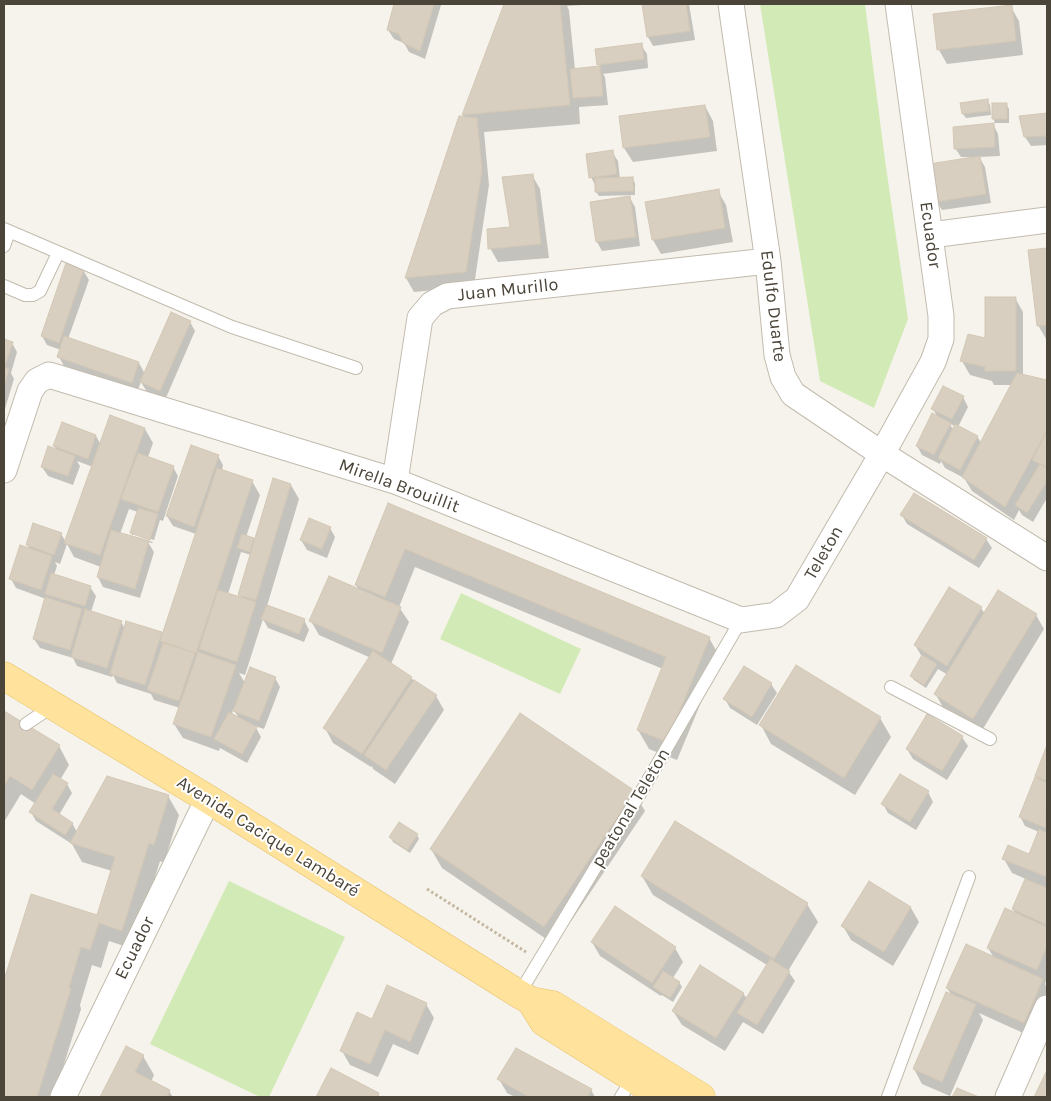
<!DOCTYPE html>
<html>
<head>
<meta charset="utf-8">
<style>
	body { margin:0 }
	#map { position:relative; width:1051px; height:1101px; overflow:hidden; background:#f6f3ec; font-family:Karla,sans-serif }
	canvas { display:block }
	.frame { position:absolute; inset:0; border:5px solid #4b4439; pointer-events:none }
</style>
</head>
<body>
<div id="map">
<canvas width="1051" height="1101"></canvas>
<div class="frame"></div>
</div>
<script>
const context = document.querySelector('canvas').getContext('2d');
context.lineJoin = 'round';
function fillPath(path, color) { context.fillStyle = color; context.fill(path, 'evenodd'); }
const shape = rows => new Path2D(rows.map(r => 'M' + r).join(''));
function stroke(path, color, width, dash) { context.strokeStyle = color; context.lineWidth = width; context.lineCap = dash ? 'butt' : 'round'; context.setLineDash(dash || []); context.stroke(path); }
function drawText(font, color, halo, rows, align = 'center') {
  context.font = font + ' Karla,sans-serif'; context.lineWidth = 4; context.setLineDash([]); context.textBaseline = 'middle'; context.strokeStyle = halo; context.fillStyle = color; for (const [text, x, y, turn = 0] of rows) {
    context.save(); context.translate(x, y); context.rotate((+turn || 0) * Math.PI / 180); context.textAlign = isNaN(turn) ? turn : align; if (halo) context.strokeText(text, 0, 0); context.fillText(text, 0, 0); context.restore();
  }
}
fillPath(shape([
	[760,4,865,4,885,160,908,319,874,408,820,381],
	[461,593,581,649,560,694,440,639],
	[229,881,345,937,269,1097,260,1097,150,1044]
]), '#d2eab5');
fillPath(shape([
	[395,4,441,5,425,59,409,52,404,43,394,39,388,30],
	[506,4,581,4,581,5,567,6,569,10,575,70,600,67,599,64,641,45,647,54,648,68,603,74,605,77,608,105,579,107,580,124,484,132,489,185,474,286,414,292,406,278,460,117,465,118,463,115],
	[643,4,689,4,695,40,653,46,648,37],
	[1011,7,1019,21,1023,55,947,64,939,50],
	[987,101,990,105,991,115,966,118,963,114],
	[1006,104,1009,109,1009,123,995,123,993,118],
	[705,106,713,121,717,151,633,162,624,148,620,117],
	[1047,115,1047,145,1031,146,1025,137,1021,117],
	[993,124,998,134,1000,156,979,157,985,167,991,203,942,210,936,201,971,159,971,157,961,157,955,148],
	[612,152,618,161,620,179,632,178,635,183,635,195,599,196,596,192,596,187,591,177],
	[532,175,540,189,549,258,498,262,490,248,511,228],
	[718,191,726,205,733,242,661,254,653,240,646,203],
	[630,198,635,207,640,246,602,251,597,242],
	[1047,249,1047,339,1046,339,1038,325,1030,251],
	[83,270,89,280,68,339,139,363,145,374,190,322,195,331,165,400,147,392,141,382,137,392,64,366,59,357,61,350,47,345,42,336],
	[1015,298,1023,312,1023,376,1047,381,1047,498,1033,522,1022,515,1019,510,1014,520,972,491,964,478,945,468,941,461,940,464,922,455,917,446,938,418,933,409,963,397,968,407,958,427,977,436,981,443,1012,385,994,385,992,381,970,375,962,361,986,340],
	[950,424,955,426,953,430],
	[4,340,12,343,17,352,11,373,14,379,4,412],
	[145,429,153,443,148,457,173,467,178,476,163,521,160,520,154,540,133,533,133,536,153,542,152,543,148,542,154,552,140,598,103,587,98,577,101,567,74,557,67,544,60,564,55,562,57,566,54,575,90,587,96,596,91,612,121,622,125,629,161,634,163,637,196,534,173,526,167,516,218,456,223,465,222,471,252,481,260,495,246,537,254,539,255,542,291,485,299,499,267,606,304,620,309,630,304,642,268,628,263,619,245,675,239,673,245,683,275,678,280,687,264,729,255,726,261,737,247,763,220,748,219,751,183,738,174,724,180,708,154,700,151,694,117,683,113,675,112,677,77,666,73,658,40,648,34,639,46,599,16,588,11,579,30,549,27,545,61,534,66,542,93,467,77,461,80,466,73,485,48,476,42,467,57,451,54,446,96,436,101,445],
	[129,509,138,512,131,533,134,538,120,534],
	[241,552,251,555,239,594,242,599,228,594],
	[233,709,239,718,232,715],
	[389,505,709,638,720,657,677,760,649,749,638,730,663,669,415,567,399,607,409,622,391,664,436,696,444,710,395,784,373,769,372,766,371,767,333,743,325,728,371,658,319,635,311,621,359,590,356,585],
	[902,515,986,539,992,548,979,568,907,524],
	[330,528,335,537,327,558,307,550,301,540],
	[950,588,981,608,985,614,1036,615,1044,629,981,732,944,709,936,695,948,675,938,669,926,688,914,680,911,676,922,657,915,645],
	[771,684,777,693,757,725,730,708,725,699],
	[4,712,59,746,69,765,60,780,67,784,72,793,59,815,72,823,77,832,168,796,179,815,164,863,160,861,133,949,109,941,101,968,92,965,80,1005,81,1009,54,1097,4,1097,4,985,31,895,98,916,112,871,82,862,72,844,36,821,31,812,36,804,21,794,4,822],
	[880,718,891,737,855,795,771,744,761,725],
	[962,737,968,746,947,780,913,759,907,749],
	[1047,749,1047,978,1045,984,1047,988,1047,1001,1032,1037,979,1013,983,1020,950,1096,922,1084,914,1069,952,996,947,988,994,958,988,948,1016,915,1013,909,1026,879,1012,873,1004,859,1030,855,1039,832,1025,826,1020,816,1039,780,1036,776],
	[634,792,645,811,555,945,442,868,431,849],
	[928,792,933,802,916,830,888,813,883,804],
	[417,835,419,839,410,853,393,842,391,838],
	[642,876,807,904,818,922,788,971,795,981,763,1034,743,1022,725,1051,682,1025,673,1011,743,993,747,999,767,965,653,895],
	[869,882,911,908,919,922,893,966,851,940,843,926],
	[592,942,675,948,683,962,673,978,679,982,682,987,673,1002,662,995,661,996,600,956],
	[426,1004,434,1018,418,1055,393,1044,378,1077,350,1065,342,1051,373,1021],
	[127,1047,143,1056,154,1075,151,1082,169,1091,173,1097,101,1097],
	[331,1070,378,1094,380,1097,317,1097],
	[499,1079,591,1090,595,1097,515,1097,507,1093]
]), '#0003');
const building = shape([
	[394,4,434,4,420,51,403,43,399,34,387,30,394,4],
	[504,4,560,4,570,105,462,115,504,4],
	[642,4,686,4,690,31,647,37,642,4],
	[1012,5,1016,41,937,50,933,14,1012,5],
	[642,43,644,59,597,65,595,49,642,43],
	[600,66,603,96,573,98,570,69,600,66],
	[988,99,989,111,962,114,960,103,988,99],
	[992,103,1007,103,1007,119,992,119,992,103],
	[705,105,710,137,623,148,619,116,705,105],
	[1047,113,1047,136,1024,137,1019,116,1047,113],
	[459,116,477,118,482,170,466,272,405,278,459,116],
	[994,123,995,147,954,149,953,127,994,123],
	[613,150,617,174,589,178,586,154,613,150],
	[980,156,986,194,935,202,929,164,980,156],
	[533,174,541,244,488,249,487,229,510,227,502,177,533,174],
	[633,177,634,191,595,192,595,178,633,177],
	[719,189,725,228,652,240,645,202,719,189],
	[630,196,636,237,596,242,590,202,630,196],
	[1047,248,1047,325,1037,326,1028,250,1047,248],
	[66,263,84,269,59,343,41,336,66,263],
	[985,297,1016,297,1016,371,985,371,985,367,960,361,968,334,985,338,985,297],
	[171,312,191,321,160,391,140,382,171,312],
	[64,336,139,362,132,383,57,357,64,336],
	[4,339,13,342,5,365,4,364,4,339],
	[4,367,9,369,4,387,4,367],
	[1017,373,1047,380,1047,430,1005,507,962,477,1017,373],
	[943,386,964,396,952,419,931,409,943,386],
	[932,413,951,423,934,455,916,446,932,413],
	[110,415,145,428,100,555,64,543,110,415],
	[62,422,96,435,88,459,53,446,62,422],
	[955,424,978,436,960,470,938,458,955,424],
	[1047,432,1047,467,1032,460,1047,432],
	[191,445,219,455,194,527,166,516,191,445],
	[48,446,75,456,68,476,41,467,48,446],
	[138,453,174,466,158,512,121,499,138,453],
	[1040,464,1047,468,1047,481,1027,513,1015,505,1040,464],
	[217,468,253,480,196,653,160,641,217,468],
	[273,478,291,484,256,600,238,595,273,478],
	[914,493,987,538,974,560,900,515,914,493],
	[388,503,710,637,667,742,637,730,666,657,405,549,385,597,355,585,388,503],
	[138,508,158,514,150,540,130,533,138,508],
	[309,518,331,527,322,549,300,540,309,518],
	[33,523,62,533,54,555,26,545,33,523],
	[111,530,149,541,135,589,97,577,111,530],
	[242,534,254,538,250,552,237,548,242,534],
	[20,545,52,556,41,590,9,579,20,545],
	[51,573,91,586,85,606,45,594,51,573],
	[329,576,401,607,382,653,309,621,329,576],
	[949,587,982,607,947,666,914,645,949,587],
	[218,590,256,602,237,662,199,649,218,590],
	[998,590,1037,614,973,719,934,694,998,590],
	[45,597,82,609,70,650,33,639,45,597],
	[267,605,305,619,299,634,261,619,267,605],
	[85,609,122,621,107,668,71,657,85,609],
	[126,621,162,632,145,685,110,674,126,621],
	[163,643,195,653,179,701,147,690,163,643],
	[373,651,412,677,362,754,323,728,373,651],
	[198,652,236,665,211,737,173,724,198,652],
	[922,655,937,664,924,685,910,676,922,655],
	[796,665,881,717,844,778,759,725,796,665],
	[744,666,772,683,752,717,723,699,744,666],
	[250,667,276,677,259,721,233,711,250,667],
	[414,680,437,695,386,770,364,755,414,680],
	[4,711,60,745,32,790,10,776,4,786,4,711],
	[229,712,257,727,242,754,214,739,229,712],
	[520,713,635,791,544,927,430,849,520,713],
	[927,714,963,736,942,771,906,749,927,714],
	[1047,745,1047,781,1035,776,1047,745],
	[53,774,68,783,52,809,73,823,65,835,29,812,53,774],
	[900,774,929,791,910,822,881,804,900,774],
	[107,776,169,795,154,845,149,843,122,931,99,923,90,950,81,947,69,988,71,989,37,1097,4,1097,4,980,31,894,97,915,115,857,70,843,107,776],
	[1035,777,1047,783,1046,828,1019,817,1035,777],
	[675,821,808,903,774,959,641,876,675,821],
	[399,822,418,834,407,850,389,837,399,822],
	[1039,829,1047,833,1047,877,1002,859,1008,845,1029,854,1039,829],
	[1025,879,1047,888,1047,925,1012,909,1025,879],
	[869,881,911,907,884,952,841,926,869,881],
	[615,906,676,947,652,983,591,942,615,906],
	[1005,908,1047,927,1047,946,1037,970,987,948,1005,908],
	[966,944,1043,979,1024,1023,946,988,966,944],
	[770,959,790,971,757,1025,737,1013,770,959],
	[700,965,744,993,716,1038,672,1011,700,965],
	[663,971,680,982,670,998,653,987,663,971],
	[387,985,427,1003,410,1042,385,1030,370,1064,340,1051,357,1012,372,1019,387,985],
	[946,992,976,1004,942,1082,913,1069,946,992],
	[126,1046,144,1055,135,1072,170,1090,167,1097,100,1097,126,1046],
	[516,1048,592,1089,588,1097,529,1097,497,1079,516,1048],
	[331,1068,379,1093,377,1097,316,1097,331,1068],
	[1047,1070,1047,1097,1034,1097,1047,1070],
	[957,1088,979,1097,952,1097,957,1088]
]);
fillPath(building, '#d8cfc1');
stroke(building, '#d3c7b4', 1);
const lane = shape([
	[4,229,232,327,356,368],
	[4,246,9,232],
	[4,286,25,295,33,295,40,291,58,253],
	[891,687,990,739],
	[26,724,53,706],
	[519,994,647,782,741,620],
	[621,1097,633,1078],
	[888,1097,969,877]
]);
const street = shape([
	[731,4,768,261,777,355,783,377,793,394,882,454,1047,558],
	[931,235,1047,220],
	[4,470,30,391,37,381,49,375,395,481,741,620,776,615,797,599,882,454,933,362,941,339,941,316,898,4],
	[395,481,420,318,432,304,447,296,768,261],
	[63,1097,208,799],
	[1008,1097,1047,1008]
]);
const primary = shape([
	[4,676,208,799,519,994,531,1001,544,1022,663,1097],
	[531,1001,553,1005,701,1097]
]);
stroke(lane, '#c2bbae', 14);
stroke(street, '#c2bbae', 27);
stroke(primary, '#e6c16a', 29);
stroke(shape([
	[427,889,526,952]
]), '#c4b79f', 3, [2.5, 2.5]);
stroke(lane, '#fff', 12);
stroke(street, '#fff', 25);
stroke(primary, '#ffe39c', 28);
drawText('18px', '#4b4439', '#fff', [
	["Ecuador",930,235,82],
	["Juan Murillo",508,290,-6],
	["Edulfo Duarte",773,306,83],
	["Mirella Brouillit",399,486,20],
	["Teleton",824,553,-60],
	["peatonal Teleton",631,808,-59],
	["Avenida Cacique Lambaré",268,837,32],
	["Ecuador",135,948,-64]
]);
</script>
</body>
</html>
